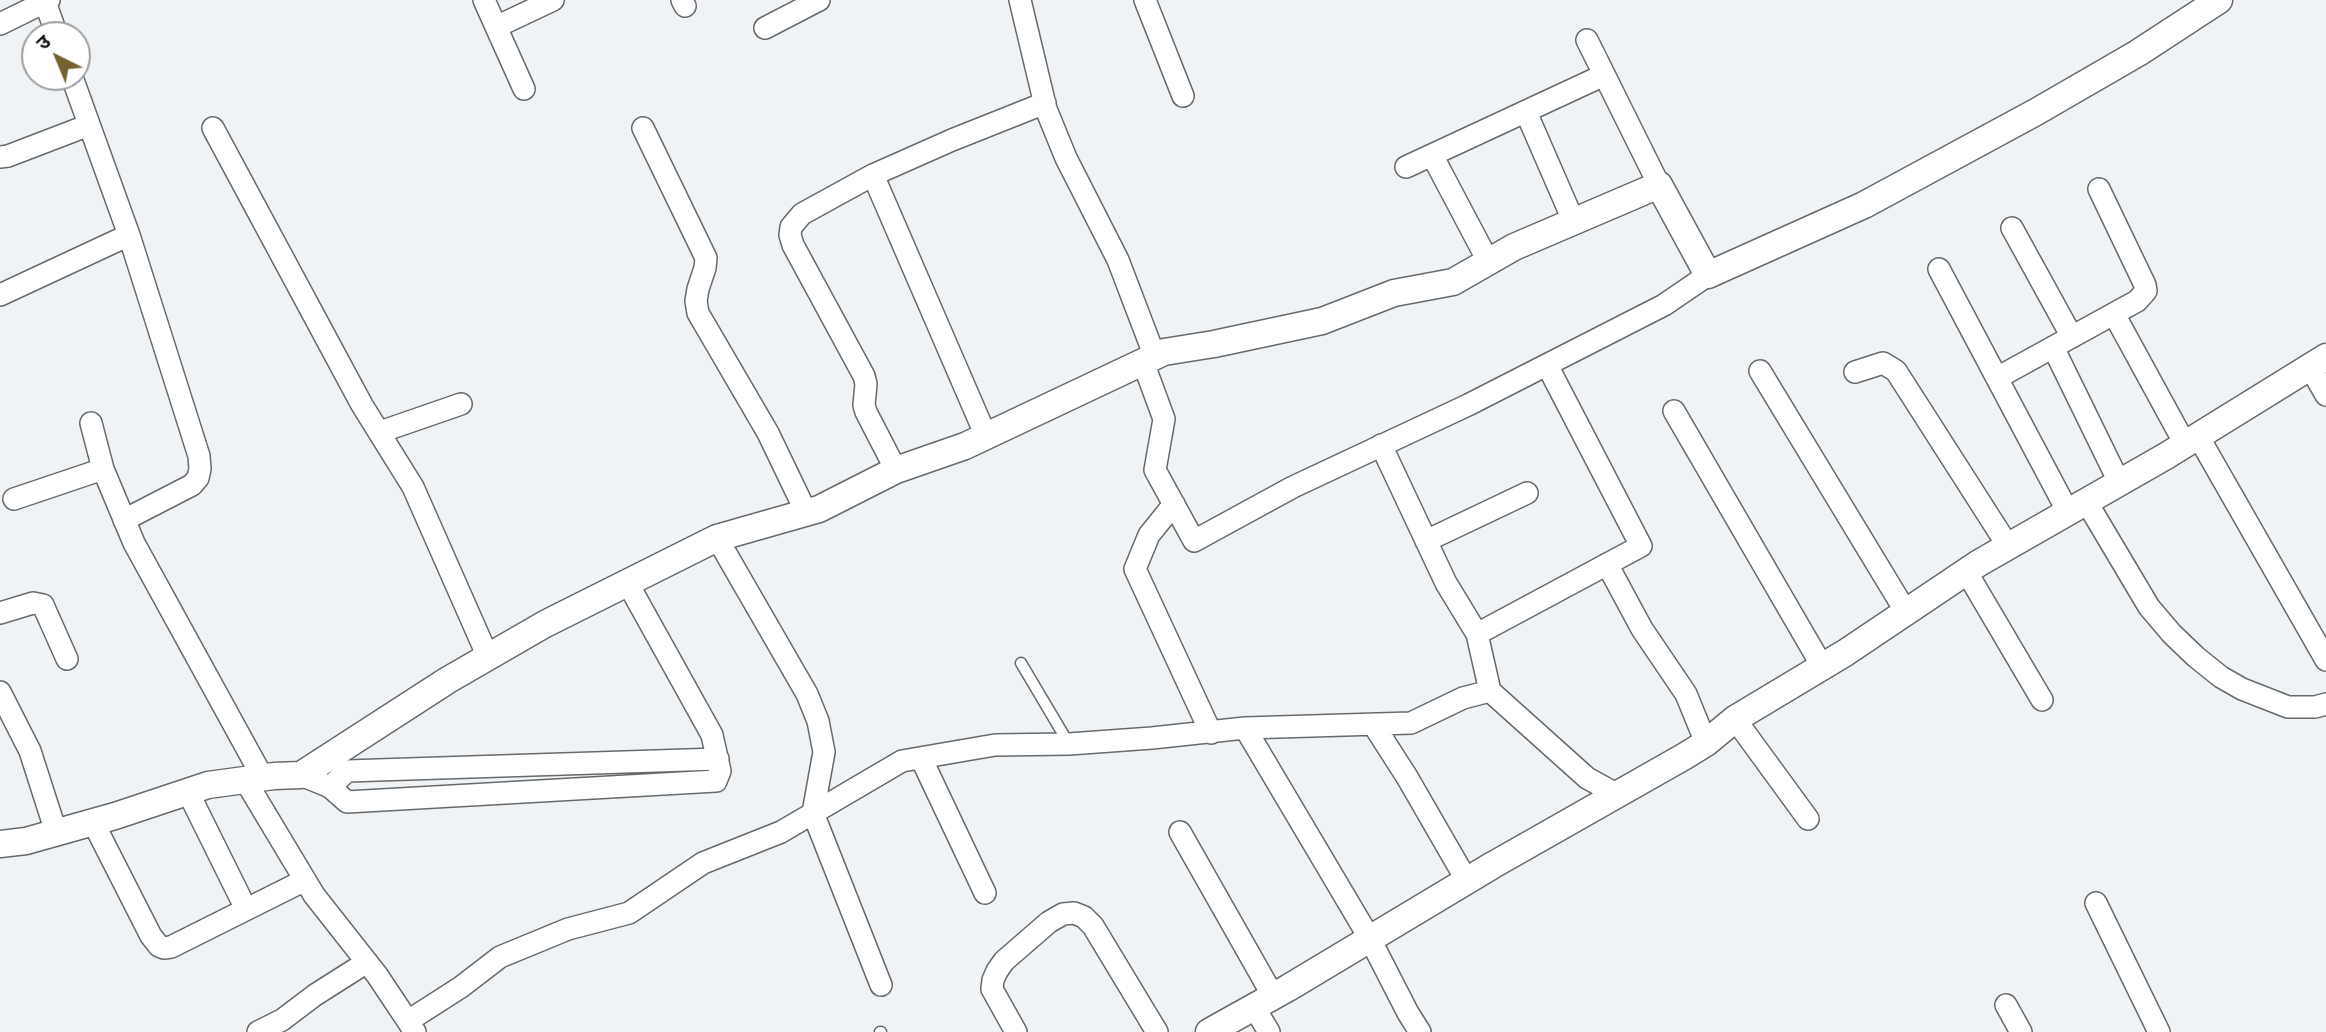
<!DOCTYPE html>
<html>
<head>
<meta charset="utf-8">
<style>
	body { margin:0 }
	#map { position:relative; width:2326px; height:1032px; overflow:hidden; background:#f0f3f6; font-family:"Exo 2","Noto Sans Devanagari",sans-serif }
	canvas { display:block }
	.north { position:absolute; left:21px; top:21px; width:70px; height:70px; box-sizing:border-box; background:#fff; border:2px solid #9f9f9f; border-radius:50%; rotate:317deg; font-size:19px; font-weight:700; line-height:28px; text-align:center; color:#0f0f10 }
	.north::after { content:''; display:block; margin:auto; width:24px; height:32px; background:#746130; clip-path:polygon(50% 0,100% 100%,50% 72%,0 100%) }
</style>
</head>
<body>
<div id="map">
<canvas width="2326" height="1032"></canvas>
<div class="north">उ</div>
</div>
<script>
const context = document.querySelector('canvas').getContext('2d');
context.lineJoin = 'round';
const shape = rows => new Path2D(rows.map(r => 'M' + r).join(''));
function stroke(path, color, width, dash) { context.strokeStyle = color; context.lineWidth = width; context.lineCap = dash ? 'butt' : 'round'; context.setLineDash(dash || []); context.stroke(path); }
const service = shape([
	[1021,663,1069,744],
	[880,1032,881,1032]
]);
const minor = shape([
	[484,0,524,89],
	[682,0,685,6],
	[1020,0,1046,109,1066,158,1118,260,1155,357],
	[1145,0,1183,96],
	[45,2,57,35],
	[0,24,49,0],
	[496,27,553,0],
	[765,28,819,0],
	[1587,40,1659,185],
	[72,77,129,235,199,456,200,469,198,478,192,485,124,520],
	[1526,112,1573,220],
	[213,128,362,405,413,487,488,657],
	[643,128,706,258,705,268,698,289,696,301,698,313,768,433,806,512],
	[1432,155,1488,261],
	[0,157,8,156,89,125],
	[1406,167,1604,75],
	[873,175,986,436],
	[2012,228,2072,337],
	[1939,269,2068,512],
	[0,295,129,235],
	[2114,314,2185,444],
	[2053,347,2119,482],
	[1143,362,1164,419,1155,470,1194,541,1293,487,1468,405,1664,305,1708,275],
	[2310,367,2326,395],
	[1760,371,1906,612],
	[1855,372,1883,363,1896,371,2008,546],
	[1997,378,2137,301,2146,291,2145,285,2099,189],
	[1674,411,1822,666],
	[91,423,103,469,134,543,263,778],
	[380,432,461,404],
	[2198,436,2326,660],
	[1381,445,1446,583,1477,634,1490,691],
	[896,470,866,412,864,405,866,384,864,376,793,245,790,235,791,227,802,214,873,175,952,140,1045,103],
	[14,499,103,469],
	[2086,501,2149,607,2172,634,2196,657,2221,677,2242,689,2288,707,2315,707,2326,704],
	[1174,504,1149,535,1135,569,1211,733],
	[717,538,807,694,818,721,824,752,813,813,881,985],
	[1426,541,1527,493],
	[1607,564,1642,629,1686,694,1706,743],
	[1966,571,2042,700],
	[0,613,33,603,43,605,67,659],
	[1477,634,1641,546,1547,365],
	[0,692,30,751,56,832],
	[1735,719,1808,819],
	[1373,724,1407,777,1467,881],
	[1245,728,1370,939,1408,1013,1420,1032],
	[921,758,985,893],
	[301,775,330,787,347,802,716,781,720,771,712,735,627,582],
	[245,780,314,895,377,975,415,1032],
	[330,787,347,771,718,759],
	[188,792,246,909],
	[93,822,151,936,159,946,164,948,171,947,305,880],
	[1180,832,1273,996],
	[2096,903,2159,1032],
	[2006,1005,2021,1032],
	[1254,1007,1269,1032],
	[408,1021,461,987,500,957,568,929,629,913,703,863,781,832,902,761,995,745,1069,744,1152,738,1245,728,1411,723,1463,698,1490,691,1587,778,1616,794],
	[258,1032,282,1020,315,995,367,962],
	[1016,1032,992,989,993,980,997,971,1004,961,1049,922,1063,914,1074,913,1084,917,1093,926,1157,1032]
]);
const tertiary = shape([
	[0,844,26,841,115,816,208,785,274,776,301,775,448,680,545,624,717,538,819,509,896,470,965,446,1164,352,1214,344,1322,321,1394,293,1453,282,1514,247,1659,185,1708,275,1864,205,2036,112,2138,53,2219,0],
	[1209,1032,1288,988,1493,865,1685,756,1706,743,1735,719,1845,653,1979,563,2166,456,2326,357]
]);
stroke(service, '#676a6c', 13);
stroke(minor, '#676a6c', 24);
stroke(tertiary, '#676a6c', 29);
stroke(service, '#fff', 10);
stroke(minor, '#fff', 21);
stroke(tertiary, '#fff', 26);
</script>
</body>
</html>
